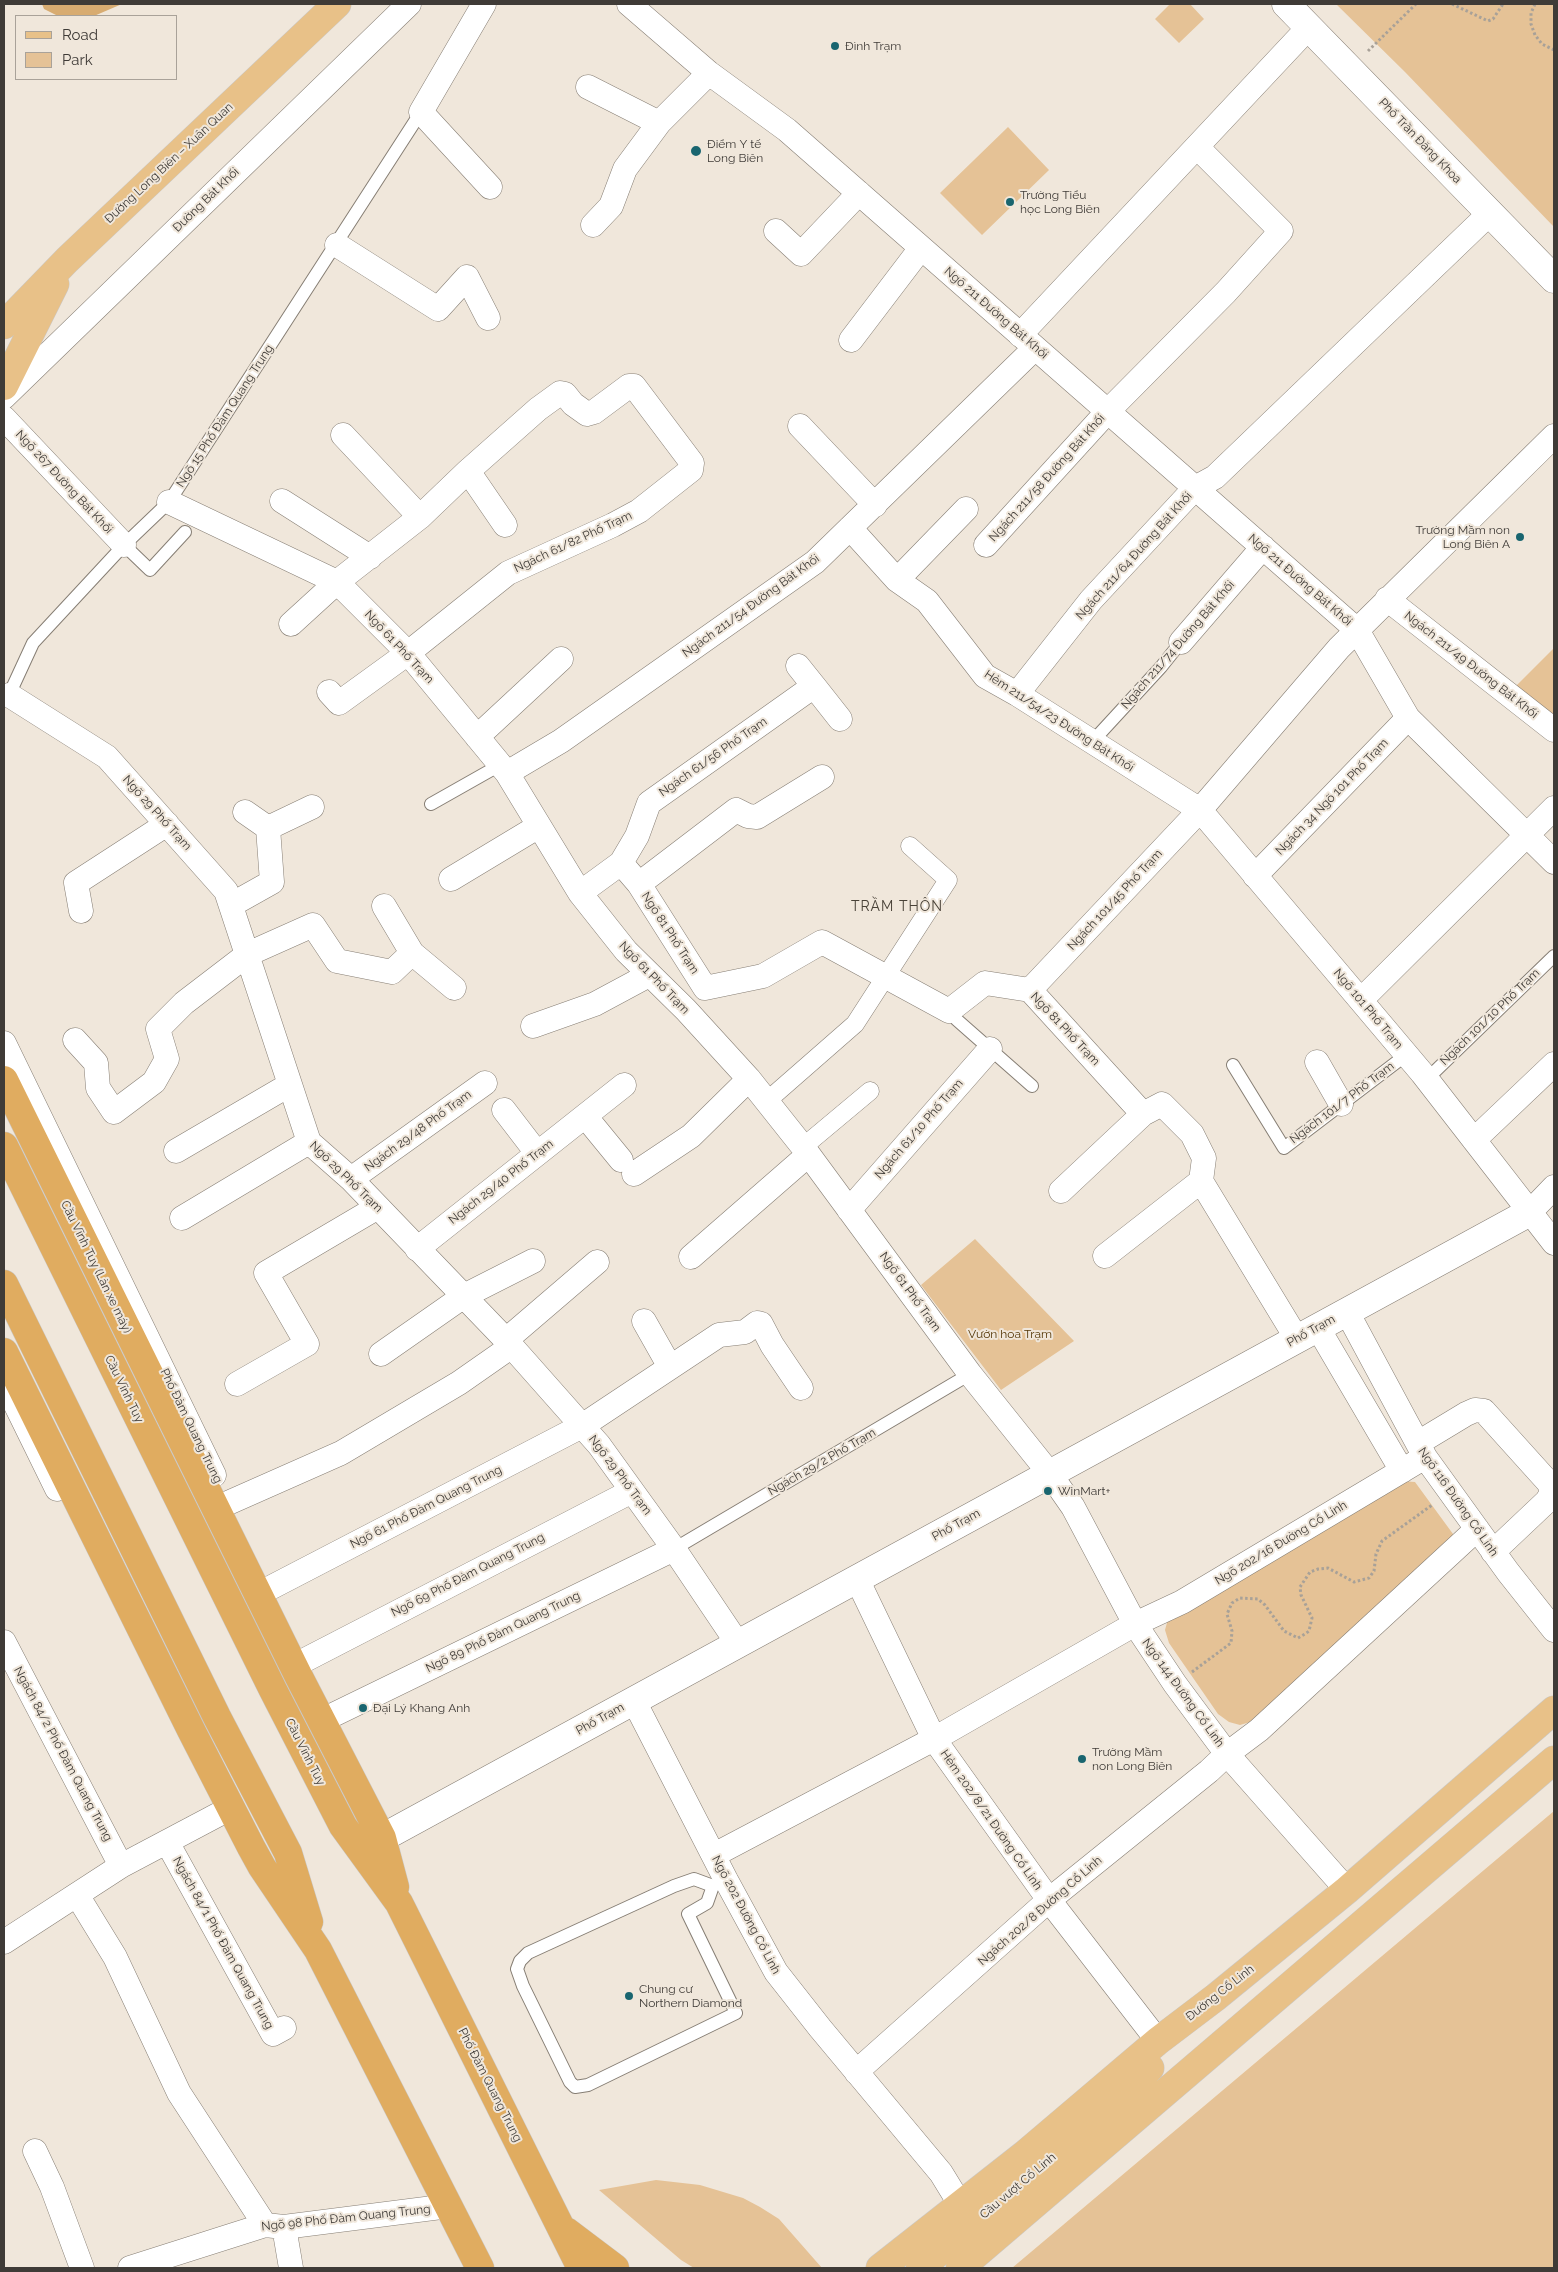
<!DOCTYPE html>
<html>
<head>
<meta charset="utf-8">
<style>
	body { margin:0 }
	#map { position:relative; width:1558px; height:2272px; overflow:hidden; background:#f0e7db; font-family:Raleway,sans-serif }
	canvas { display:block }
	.frame { position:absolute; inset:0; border:5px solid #3f3b37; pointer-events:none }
	.legend { position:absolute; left:15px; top:15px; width:162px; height:65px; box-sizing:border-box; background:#f0e7db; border:1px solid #a9a299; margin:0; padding:6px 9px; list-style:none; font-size:15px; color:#3f3b37 }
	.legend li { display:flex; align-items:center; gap:10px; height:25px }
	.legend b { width:25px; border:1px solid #a9a299 }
</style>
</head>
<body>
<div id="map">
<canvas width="1558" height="2272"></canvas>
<div class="frame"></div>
<ul class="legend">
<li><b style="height:6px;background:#e8c188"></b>Road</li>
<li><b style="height:14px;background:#e5c296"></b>Park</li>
</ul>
</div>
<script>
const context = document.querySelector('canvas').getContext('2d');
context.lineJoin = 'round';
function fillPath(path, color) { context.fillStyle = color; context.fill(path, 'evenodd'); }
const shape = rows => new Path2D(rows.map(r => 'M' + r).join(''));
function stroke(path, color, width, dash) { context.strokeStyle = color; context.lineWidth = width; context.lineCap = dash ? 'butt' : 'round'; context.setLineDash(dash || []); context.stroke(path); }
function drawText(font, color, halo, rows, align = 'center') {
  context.font = font + ' Raleway,sans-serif'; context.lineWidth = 4; context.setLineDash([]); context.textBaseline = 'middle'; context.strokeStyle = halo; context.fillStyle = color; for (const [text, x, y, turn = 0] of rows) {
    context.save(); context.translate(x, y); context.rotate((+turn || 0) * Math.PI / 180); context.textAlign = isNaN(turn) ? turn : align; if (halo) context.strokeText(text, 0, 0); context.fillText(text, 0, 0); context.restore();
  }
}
fillPath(shape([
	[1170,4,1190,4,1204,19,1179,43,1155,19],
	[1336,4,1554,4,1554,227,1405,72],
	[1008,127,1049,170,982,235,940,193],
	[1554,648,1554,719,1516,686],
	[975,1239,1074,1341,1001,1390,921,1285],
	[1400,1481,1415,1482,1453,1534,1454,1541,1260,1719,1240,1725,1229,1722,1218,1714,1169,1643,1165,1630,1168,1619],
	[1554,1811,1554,2268,1012,2268],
	[656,2180,700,2185,743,2198,760,2207,779,2219,822,2268,694,2268,681,2260,599,2190]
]), '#e5c296');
fillPath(shape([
	[42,4,122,4,94,16,58,16,44,9]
]), '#d8ac71');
const service = shape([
	[124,545,150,570,185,532],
	[5,698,9,695,33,643,124,545,169,502,421,112],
	[1092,742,1161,667,1181,642],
	[431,804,500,765],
	[949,1011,957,1020,1032,1086],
	[1233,1065,1284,1148,1406,1055],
	[1427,1079,1554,956],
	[674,1549,970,1374],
	[713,1886,707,1903,688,1914,736,2013,588,2085,575,2087,570,2082,523,1986,517,1969,520,1961,528,1953,674,1886,694,1879,713,1886,726,1880]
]);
const pedestrian = shape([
	[767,1101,855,1024,948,880,910,846],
	[803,1147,870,1091]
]);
const minor = shape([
	[484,4,421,112,490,187],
	[629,4,709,73,787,130,1357,630,1408,718,1554,862],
	[588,87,659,123],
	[593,225,611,206,625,169,659,123,709,73],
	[776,231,801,254,859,193],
	[337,245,438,309,467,277,488,318],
	[1020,335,1309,27],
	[851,340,921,248],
	[4,397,409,4],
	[4,418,124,545],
	[800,426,875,505],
	[343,435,420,517],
	[282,501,370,557],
	[169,502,337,582,408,653,507,773,580,893,626,951,686,1010,749,1079,803,1147,970,1374,1050,1474,1073,1507,1135,1624,1175,1684,1227,1754,1347,1890],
	[850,528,897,580,927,601,985,676,1017,694,1200,810,1422,1073,1554,1243],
	[986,545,1108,411,1226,292,1281,231,1197,147],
	[897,580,966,509],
	[1387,599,1554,730],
	[291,624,337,582,420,517,468,471],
	[1181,642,1263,547],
	[798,666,814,686],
	[329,692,339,703,408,653,508,573,613,525,639,511,691,470,692,463,634,386,629,386,594,412,587,414,573,404,565,394,560,393,538,409,468,471,505,525],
	[1017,694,1091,600,1195,488,1215,477,1490,213],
	[9,695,107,757,226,891,309,1142,351,1179,506,1340,599,1445,674,1549,738,1644],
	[477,737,561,659],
	[507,773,561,741,815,562,1035,348],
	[245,812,268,828],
	[621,863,639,884,705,988,763,976,822,942,949,1011,985,983,1030,990,1143,1114,1162,1104,1192,1134,1204,1158,1201,1181,1297,1339],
	[1255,876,1408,718],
	[451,879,539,826],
	[639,884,736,810,748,816,757,817,822,777],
	[580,893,621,863,637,836,649,803,814,686,840,719],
	[231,905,272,882,268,828,312,807],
	[384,906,412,953,454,988],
	[81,911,76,883,167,824],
	[1030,990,1200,810,1339,648,1554,436],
	[1361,1000,1554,808],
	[533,1026,595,1004,649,975],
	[75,1040,96,1063,98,1088,114,1112,154,1082,167,1059,158,1029,184,1003,248,954,313,925,337,961,392,972,412,953],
	[4,1043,214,1475],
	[1317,1062,1341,1104],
	[504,1110,537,1153],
	[585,1116,621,1160],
	[1474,1140,1554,1064],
	[176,1151,289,1085],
	[634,1174,691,1136,749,1079],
	[351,1179,485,1083],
	[1061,1191,1143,1114],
	[849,1210,990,1049],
	[1530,1212,1554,1187],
	[182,1218,309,1142],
	[417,1249,624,1085],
	[1105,1256,1201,1181],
	[691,1257,808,1155],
	[1347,1312,1425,1457,1508,1572,1554,1630],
	[644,1321,670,1367],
	[1318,1328,1402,1471],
	[506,1340,597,1262],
	[381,1354,464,1296,533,1261],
	[4,1381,57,1489],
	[237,1384,307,1344,266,1273,378,1207],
	[1418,1443,1466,1414,1475,1410,1484,1411,1548,1482,1553,1491,1547,1501,1493,1552],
	[228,1503,341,1453,459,1383,512,1346],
	[857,1579,934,1739,1049,1900,1158,2041],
	[270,1588,582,1426,719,1335,745,1332,757,1323,761,1324,772,1345,801,1388],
	[4,1642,121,1866],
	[305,1660,632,1491],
	[634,1701,726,1880,776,1972,820,2028,941,2173,960,2204],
	[333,1715,674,1549],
	[167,1842,273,2034,284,2028],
	[714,1855,934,1739,1135,1624,1182,1602,1425,1457],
	[77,1895,115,1957,179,2093,265,2225],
	[4,1942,121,1866,223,1812],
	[856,2072,1049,1900,1209,1771,1227,1754,1259,1730,1477,1529],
	[35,2151,52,2187,82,2268],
	[284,2227,291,2268],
	[130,2268,265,2225,284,2227,449,2206]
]);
const tertiary = shape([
	[1286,4,1554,279],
	[382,1838,1530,1212]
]);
const primary = shape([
	[4,325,67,260,337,4],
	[4,386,55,284],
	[880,2268,1025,2154,1158,2041,1216,1997,1347,1890,1554,1710],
	[920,2268,1116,2104,1150,2068],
	[960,2268,1554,1760]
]);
const trunk = shape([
	[4,1080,299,1677,382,1838,395,1887],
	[4,1146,273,1690,343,1826,399,1903,581,2268],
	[4,1284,217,1717,288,1853,309,1922],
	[4,1352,191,1730,251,1847,262,1867,318,1950,480,2268],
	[566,2231,615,2268]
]);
stroke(service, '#867e74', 14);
stroke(pedestrian, '#867e74', 19);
stroke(minor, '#867e74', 25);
stroke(tertiary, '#867e74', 29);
stroke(primary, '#c9c8c7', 29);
stroke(trunk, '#c9c8c7', 29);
stroke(shape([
	[1452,4,1488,21,1493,19,1503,4],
	[1535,4,1531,13,1531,24,1535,35,1542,44,1554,50],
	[1368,51,1416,4],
	[1192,1672,1231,1643,1232,1631,1227,1614,1232,1603,1240,1598,1258,1599,1265,1605,1284,1631,1298,1638,1305,1634,1309,1631,1312,1618,1301,1595,1300,1587,1310,1572,1318,1569,1328,1568,1354,1582,1369,1578,1374,1571,1376,1554,1382,1541,1432,1505]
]), '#a8a198', 3, [2.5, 2.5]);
stroke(service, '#fff', 12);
stroke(pedestrian, '#fff', 18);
stroke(minor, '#fff', 24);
stroke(tertiary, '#fff', 28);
stroke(primary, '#e8c188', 28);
stroke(trunk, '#e0ac60', 28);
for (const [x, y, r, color] of [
	[835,46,5,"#19656f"],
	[696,151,6,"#19656f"],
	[1010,202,5,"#19656f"],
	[1520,537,5,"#19656f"],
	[1048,1491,5,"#19656f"],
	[363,1708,5,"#19656f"],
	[1082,1759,5,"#19656f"],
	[629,1996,5,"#19656f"]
]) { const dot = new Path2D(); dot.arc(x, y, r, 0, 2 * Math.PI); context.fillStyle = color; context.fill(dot); stroke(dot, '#f0e7db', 2); }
drawText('12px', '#3f3b37', '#f0e7db', [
	["Đình Trạm",845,46],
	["Điểm Y tế",707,144],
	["Long Biên",707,158],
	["Trường Tiểu",1020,195],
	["học Long Biên",1020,209],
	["Trường Mầm non",1510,530,"right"],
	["Long Biên A",1510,544,"right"],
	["WinMart+",1058,1491],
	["Đại Lý Khang Anh",373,1708],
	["Trường Mầm",1092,1752],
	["non Long Biên",1092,1766],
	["Chung cư",639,1989],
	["Northern Diamond",639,2003]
], 'left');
drawText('12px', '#3f3b37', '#f0e7db', [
	["Phố Trần Đăng Khoa",1420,141,46],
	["Đường Long Biên – Xuân Quan",169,163,-43],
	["Đường Bát Khối",206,200,-44],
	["Ngõ 211 Đường Bát Khối",996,313,41],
	["Ngõ 15 Phố Đàm Quang Trung",225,416,-57],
	["Ngách 211/58 Đường Bát Khối",1047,478,-48],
	["Ngõ 267 Đường Bát Khối",64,482,47],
	["Ngách 61/82 Phố Trạm",573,542,-25],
	["Ngách 211/64 Đường Bát Khối",1134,556,-48],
	["Ngõ 211 Đường Bát Khối",1300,580,41],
	["Ngách 211/54 Đường Bát Khối",751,606,-36],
	["Ngách 211/74 Đường Bát Khối",1178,645,-49],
	["Ngõ 61 Phố Trạm",399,647,47],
	["Ngách 211/49 Đường Bát Khối",1471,665,38],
	["Hẻm 211/54/23 Đường Bát Khối",1059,721,33],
	["Ngách 61/56 Phố Trạm",713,757,-35],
	["Ngách 34 Ngõ 101 Phố Trạm",1332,797,-46],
	["Ngõ 29 Phố Trạm",157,813,48],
	["Ngách 101/45 Phố Trạm",1115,900,-47],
	["Ngõ 81 Phố Trạm",670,933,57],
	["Ngõ 61 Phố Trạm",654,978,46],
	["Ngõ 101 Phố Trạm",1368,1009,50],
	["Ngách 101/10 Phố Trạm",1490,1017,-44],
	["Ngõ 81 Phố Trạm",1065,1029,47],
	["Ngách 101/7 Phố Trạm",1342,1103,-37],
	["Ngách 61/10 Phố Trạm",919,1129,-49],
	["Ngách 29/48 Phố Trạm",418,1131,-36],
	["Ngõ 29 Phố Trạm",346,1177,44],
	["Ngách 29/40 Phố Trạm",501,1182,-38],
	["Cầu Vĩnh Tuy (Làn xe máy)",96,1267,64],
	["Ngõ 61 Phố Trạm",910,1292,54],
	["Phố Trạm",1311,1331,-29],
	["Cầu Vĩnh Tuy",124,1389,64],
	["Phố Đàm Quang Trung",191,1426,64],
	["Ngách 29/2 Phố Trạm",822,1462,-30],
	["Ngõ 29 Phố Trạm",620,1475,53],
	["Ngõ 116 Đường Cổ Linh",1458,1502,55],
	["Ngõ 61 Phố Đàm Quang Trung",426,1507,-27],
	["Phố Trạm",956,1525,-29],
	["Ngõ 202/16 Đường Cổ Linh",1281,1543,-31],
	["Ngõ 69 Phố Đàm Quang Trung",468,1575,-27],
	["Ngõ 89 Phố Đàm Quang Trung",503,1632,-26],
	["Ngõ 144 Đường Cổ Linh",1183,1693,54],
	["Phố Trạm",600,1719,-29],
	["Cầu Vĩnh Tuy",305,1752,63],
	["Ngách 84/2 Phố Đàm Quang Trung",63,1754,62],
	["Hẻm 202/8/21 Đường Cổ Linh",991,1820,55],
	["Ngách 202/8 Đường Cổ Linh",1040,1911,-41],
	["Ngõ 202 Đường Cổ Linh",746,1915,62],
	["Ngách 84/1 Phố Đàm Quang Trung",223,1943,61],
	["Đường Cổ Linh",1220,1993,-38],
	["Phố Đàm Quang Trung",490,2085,63],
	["Cầu vượt Cổ Linh",1018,2186,-40],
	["Ngõ 98 Phố Đàm Quang Trung",346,2218,-6]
]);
drawText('12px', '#543605', '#f0e7db', [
	["Vườn hoa Trạm",1010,1334]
]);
context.letterSpacing = '1px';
drawText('14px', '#484137', '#f0e7db', [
	["TRẦM THÔN",897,907]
]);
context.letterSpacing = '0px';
</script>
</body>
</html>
